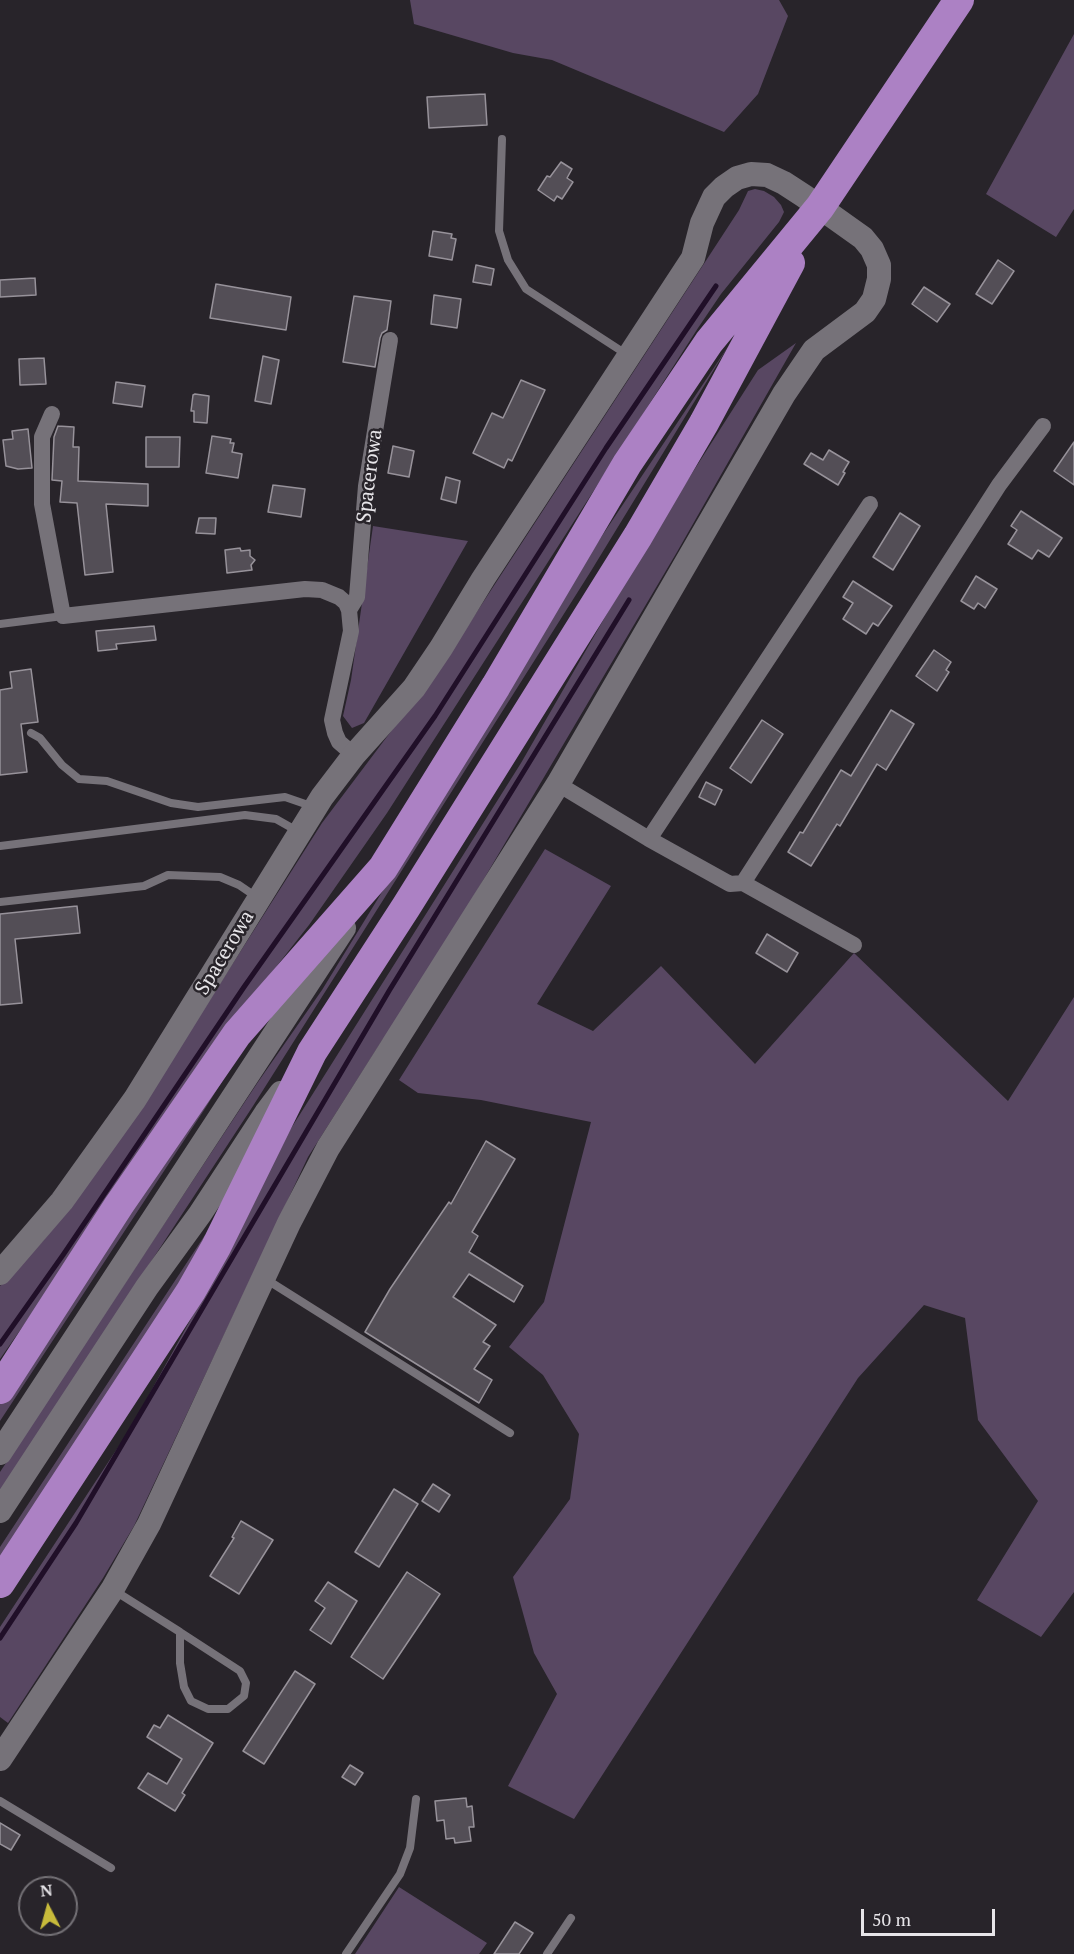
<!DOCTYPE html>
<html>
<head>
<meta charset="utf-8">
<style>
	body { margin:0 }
	#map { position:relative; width:1074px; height:1954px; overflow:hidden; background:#28242a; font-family:"PT Serif",serif }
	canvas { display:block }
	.north { position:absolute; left:18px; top:1876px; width:60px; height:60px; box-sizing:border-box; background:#28242a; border:2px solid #747176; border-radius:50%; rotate:354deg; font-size:16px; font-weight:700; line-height:24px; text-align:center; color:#e7e5e9 }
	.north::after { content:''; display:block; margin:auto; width:21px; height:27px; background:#c8bb3b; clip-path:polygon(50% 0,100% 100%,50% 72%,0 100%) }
	.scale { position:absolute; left:861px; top:1909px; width:134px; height:27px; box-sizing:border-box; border:3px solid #e7e5e9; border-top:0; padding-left:8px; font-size:18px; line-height:21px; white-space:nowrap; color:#e7e5e9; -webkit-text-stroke:4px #28242a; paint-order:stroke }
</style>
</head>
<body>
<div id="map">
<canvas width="1074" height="1954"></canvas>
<div class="north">N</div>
<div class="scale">50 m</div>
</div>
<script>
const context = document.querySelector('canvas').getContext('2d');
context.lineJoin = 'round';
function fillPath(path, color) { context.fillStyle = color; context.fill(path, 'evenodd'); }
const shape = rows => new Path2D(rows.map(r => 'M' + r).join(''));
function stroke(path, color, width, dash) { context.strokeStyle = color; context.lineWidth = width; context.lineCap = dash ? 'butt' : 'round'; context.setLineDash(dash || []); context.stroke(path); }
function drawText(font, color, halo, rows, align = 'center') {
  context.font = font + ' "PT Serif",serif'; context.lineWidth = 5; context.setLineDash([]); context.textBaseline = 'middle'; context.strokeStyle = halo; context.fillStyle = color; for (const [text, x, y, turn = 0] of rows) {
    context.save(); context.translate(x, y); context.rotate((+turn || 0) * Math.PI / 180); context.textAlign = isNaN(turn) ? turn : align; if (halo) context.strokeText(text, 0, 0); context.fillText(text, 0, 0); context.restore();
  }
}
fillPath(shape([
	[410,0,779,0,788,16,758,94,724,132,552,60,513,53,414,24],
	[1074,34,1074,209,1056,237,986,194],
	[755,189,764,191,774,197,781,205,784,212,779,222,721,294,698,328,387,813,309,925,250,1000,0,1359,0,1286,43,1241,176,1053,322,823,450,653,739,210,748,191],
	[796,343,677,552,449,938,387,1039,383,1039,308,1157,134,1526,103,1578,8,1723,0,1717,0,1627,130,1429,213,1279,285,1138,521,763,650,539,758,370],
	[729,345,591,571,253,1106,0,1492,0,1472,258,1082,322,990,578,572],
	[373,526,468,541,364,723,352,728,343,716,351,680],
	[545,849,611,886,537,1004,593,1031,661,966,755,1064,854,953,1008,1101,1074,997,1074,1592,1041,1637,977,1600,1038,1501,978,1420,965,1318,924,1305,858,1378,574,1819,508,1786,557,1694,534,1653,513,1577,570,1499,579,1434,543,1375,509,1347,544,1302,591,1122,481,1100,418,1093,399,1080],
	[262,1018,206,1107,0,1421,0,1401],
	[205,1235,211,1240,0,1565,0,1547],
	[399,1887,487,1943,479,1954,355,1954]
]), '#584762');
stroke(shape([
	[0,1344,63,1255,244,987,435,716,606,448,716,286],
	[0,1638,76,1523,389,991,629,600]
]), '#200f28', 5);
const building = shape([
	[485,94,487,125,429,128,427,97,485,94],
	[561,162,572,169,567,178,573,182,562,199,557,196,554,201,538,190,547,176,550,177,561,162],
	[433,231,452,234,451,238,456,239,452,260,429,256,433,231],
	[998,260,1014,271,992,304,976,294,998,260],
	[476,265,494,269,491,285,473,282,476,265],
	[35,278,36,295,0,297,0,280,35,278],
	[216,284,291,297,286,330,210,318,216,284],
	[924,287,950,304,937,322,912,304,924,287],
	[434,295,461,299,457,328,431,324,434,295],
	[354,296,391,301,387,330,382,333,380,338,375,367,343,362,354,296],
	[263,356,279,360,271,404,255,401,263,356],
	[44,358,46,384,20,385,19,359,44,358],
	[521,380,545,390,512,461,508,459,504,468,473,453,492,413,503,418,521,380],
	[116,382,145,386,142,407,113,403,116,382],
	[195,394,209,396,207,423,194,422,194,411,191,411,193,395,195,394],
	[58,426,74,427,73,447,79,447,78,481,148,484,148,506,106,504,113,572,85,575,77,503,60,502,62,481,52,480,54,437,58,426],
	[28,429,32,468,18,469,6,466,3,440,13,439,12,431,28,429],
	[212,436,231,439,230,443,234,443,232,452,242,454,238,478,206,473,212,436],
	[146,437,180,437,179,467,146,467,146,437],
	[1074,442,1074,485,1054,471,1074,442],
	[393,446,414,451,409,477,388,473,393,446],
	[829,450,849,462,843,472,845,473,838,485,804,464,811,453,823,460,829,450],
	[446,477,460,481,456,503,441,499,446,477],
	[273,485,305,489,301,517,268,512,273,485],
	[1021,511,1062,538,1049,557,1038,550,1032,559,1008,544,1017,530,1011,526,1021,511],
	[900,513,920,526,893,570,873,557,900,513],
	[199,518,216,518,215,534,196,533,199,518],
	[240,548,241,551,250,550,250,556,255,560,251,565,252,570,227,573,225,550,240,548],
	[976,576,997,589,985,608,978,603,974,609,961,601,976,576],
	[853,581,892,606,878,626,873,623,866,634,843,619,853,603,843,597,853,581],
	[154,626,156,640,116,644,117,649,98,651,96,631,154,626],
	[934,650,951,662,946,670,949,672,937,691,916,676,934,650],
	[31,669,38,722,21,724,27,772,0,775,0,690,12,688,10,672,31,669],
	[891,710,914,724,886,770,877,764,840,826,837,824,811,866,788,852,800,832,803,833,841,770,851,776,891,710],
	[762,720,783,734,751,783,730,768,762,720],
	[706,782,722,790,715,805,699,797,706,782],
	[77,906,80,933,15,939,22,1003,0,1005,0,914,77,906],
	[767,934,798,953,787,972,756,953,767,934],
	[486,1141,515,1159,472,1232,478,1236,469,1252,523,1286,514,1302,469,1274,453,1297,496,1325,483,1342,490,1346,474,1369,492,1380,479,1403,365,1332,390,1289,449,1202,451,1204,486,1141],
	[433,1484,450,1495,439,1512,422,1501,433,1484],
	[394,1489,418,1504,379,1567,355,1552,394,1489],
	[241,1521,273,1540,239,1594,210,1576,234,1538,232,1537,241,1521],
	[407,1572,440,1594,383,1679,351,1657,407,1572],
	[328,1582,357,1601,331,1644,310,1630,325,1608,315,1601,328,1582],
	[295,1671,315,1684,264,1764,243,1751,295,1671],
	[168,1715,213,1743,182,1793,185,1795,175,1811,138,1788,148,1773,167,1784,182,1759,147,1737,154,1725,160,1728,168,1715],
	[350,1765,363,1773,355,1785,342,1777,350,1765],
	[466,1798,467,1807,472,1806,474,1827,469,1827,471,1841,455,1843,454,1838,446,1839,444,1820,437,1821,435,1801,466,1798],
	[0,1823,20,1835,11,1850,0,1844,0,1823],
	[515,1922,533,1933,519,1954,494,1954,515,1922]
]);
fillPath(building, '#534e56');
stroke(building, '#97929a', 1.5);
stroke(shape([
	[502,139,499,231,508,260,526,289,626,354],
	[0,624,63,616],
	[31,733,40,738,62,765,79,779,107,781,171,803,198,807,285,797,314,807],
	[0,846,245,815,276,819,299,832],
	[0,902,144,886,168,875,220,877,239,885,258,898],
	[264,1278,510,1433],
	[115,1591,180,1632,180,1663,184,1687,191,1701,208,1709,228,1709,244,1696,246,1683,240,1671,180,1632],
	[0,1801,111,1868],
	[346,1954,400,1874,410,1848,416,1799],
	[547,1954,571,1918]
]), '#767279', 8);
stroke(shape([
	[52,414,42,437,42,504,63,616,305,589,322,590,339,597,346,603,349,610,351,631,332,720,335,733,339,742,354,755],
	[349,610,357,597,366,486,390,340],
	[558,784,649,839,730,884,743,883,854,945],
	[649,839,870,504],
	[743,883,999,485,1043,426]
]), '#767279', 16);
stroke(shape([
	[0,1273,62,1201,135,1099,322,797,354,755,414,688,441,648,483,579,693,258,702,223,714,197,724,187,737,178,751,174,767,175,784,183,804,196,863,238,872,249,879,265,879,279,874,299,865,312,814,350,784,394,558,784,328,1148,289,1223,149,1524,112,1590,0,1759],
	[0,1453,344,928],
	[0,1511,147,1287,200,1214,266,1113,281,1093]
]), '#767279', 24);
stroke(shape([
	[0,1389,119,1205,237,1034,383,868,496,686,627,464,709,342,820,207,959,0],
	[0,1583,191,1291,216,1247,312,1052,406,907,638,536,704,423,790,263]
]), '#ac81c4', 30);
drawText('20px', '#e7e5e9', '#28242a', [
	["Spacerowa",370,476,-83],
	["Spacerowa",225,953,-59]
]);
</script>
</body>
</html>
